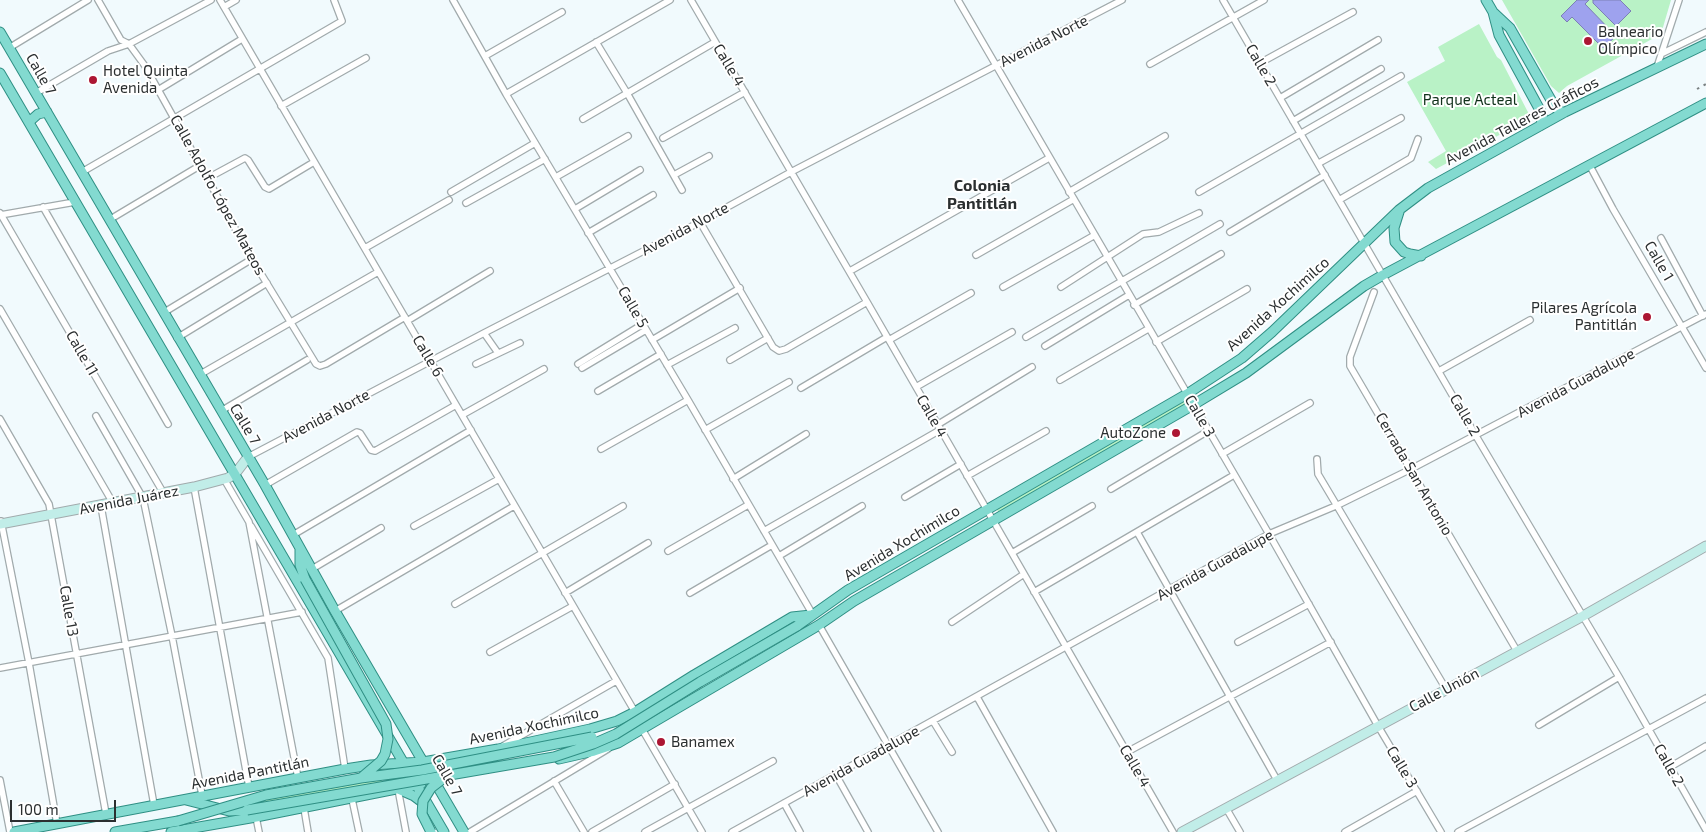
<!DOCTYPE html>
<html>
<head>
<meta charset="utf-8">
<style>
	body { margin:0 }
	#map { position:relative; width:1706px; height:832px; overflow:hidden; background:#f1fafd; font-family:"Exo 2",sans-serif }
	canvas { display:block }
	.scale { position:absolute; left:10px; top:800px; width:106px; height:22px; box-sizing:border-box; border:2px solid #2b2f30; border-top:0; padding-left:6px; font-size:15px; line-height:18px; white-space:nowrap; color:#2b2f30; -webkit-text-stroke:4px #fff; paint-order:stroke }
</style>
</head>
<body>
<div id="map">
<canvas width="1706" height="832"></canvas>
<div class="scale">100 m</div>
</div>
<script>
const context = document.querySelector('canvas').getContext('2d');
context.lineJoin = 'round';
function fillPath(path, color) { context.fillStyle = color; context.fill(path, 'evenodd'); }
const shape = rows => new Path2D(rows.map(r => 'M' + r).join(''));
function stroke(path, color, width, dash) { context.strokeStyle = color; context.lineWidth = width; context.lineCap = dash ? 'butt' : 'round'; context.setLineDash(dash || []); context.stroke(path); }
function drawText(font, color, halo, rows, align = 'center') {
  context.font = font + ' "Exo 2",sans-serif'; context.lineWidth = 4; context.setLineDash([]); context.textBaseline = 'middle'; context.strokeStyle = halo; context.fillStyle = color; for (const [text, x, y, turn = 0] of rows) {
    context.save(); context.translate(x, y); context.rotate((+turn || 0) * Math.PI / 180); context.textAlign = isNaN(turn) ? turn : align; if (halo) context.strokeText(text, 0, 0); context.fillText(text, 0, 0); context.restore();
  }
}
fillPath(shape([
	[1502,0,1671,0,1661,34,1567,86,1559,93,1551,86],
	[1479,24,1497,57,1501,60,1531,118,1436,169,1428,162,1446,151,1407,82,1445,61,1438,47],
	[1184,398,1188,406,1000,515,996,508],
	[381,777,383,786,255,811,253,802]
]), '#b9f2c6');
const water = shape([
	[1577,0,1589,0,1585,4,1616,36,1603,48,1572,17,1567,22,1561,16,1577,0],
	[1593,0,1620,0,1631,11,1616,26,1593,3,1593,0]
]);
fillPath(water, '#9ea2ee');
stroke(water, '#7c80b5', 1);
const street = shape([
	[98,0,121,40,129,44,145,66,252,259,316,364,320,366,326,364,405,317],
	[220,0,635,712],
	[453,0,506,94,688,400,813,615],
	[691,0,867,302,1173,832],
	[958,0,1269,534,1378,726,1441,832],
	[1223,0,1476,436,1619,677,1706,830],
	[224,7,236,0],
	[596,42,627,93,682,190],
	[9,48,88,0],
	[1661,54,1706,32],
	[485,56,562,12],
	[1260,63,1353,12],
	[1150,64,1264,0],
	[1657,67,1679,0],
	[158,90,242,39],
	[36,93,108,51,129,44,211,0],
	[506,94,670,0],
	[1280,98,1378,40],
	[281,106,366,58],
	[583,119,715,42],
	[1293,121,1381,69],
	[663,138,745,92],
	[1319,163,1401,118],
	[1590,166,1613,209,1706,368],
	[82,172,342,21,334,0],
	[674,175,709,156],
	[556,177,628,136],
	[208,178,245,158,248,160,265,187,269,189,314,162],
	[451,192,535,143],
	[1069,192,1165,136],
	[1199,192,1401,76],
	[1339,200,1411,158,1418,139],
	[466,203,545,159],
	[43,207,168,424],
	[575,209,640,170],
	[0,213,164,494],
	[0,215,75,202],
	[109,220,201,165],
	[700,222,773,347,779,351,786,349,867,302],
	[1230,232,1325,175],
	[588,233,653,195],
	[1661,238,1703,316],
	[365,248,449,200],
	[976,255,1074,199],
	[850,271,1049,158],
	[1003,287,1095,235],
	[1061,287,1143,234,1159,232,1199,213],
	[1374,292,1350,357,1350,366,1517,651],
	[1134,305,1221,254],
	[0,309,113,503],
	[163,313,252,259],
	[407,321,490,271],
	[484,333,498,353],
	[1026,337,1220,224],
	[177,338,267,283],
	[652,340,740,288],
	[889,340,971,293],
	[1156,342,1247,289],
	[1045,346,1129,295],
	[730,360,768,338],
	[476,364,520,343],
	[578,364,643,324],
	[667,365,735,328],
	[582,368,646,330],
	[1439,371,1530,320],
	[199,375,378,272],
	[1060,380,1148,329],
	[916,387,1012,332],
	[801,388,887,337],
	[598,391,661,354],
	[221,411,307,360],
	[462,415,544,369],
	[96,416,143,498,172,636,202,795],
	[0,419,49,504,106,814],
	[937,425,1032,367],
	[705,430,789,382],
	[601,449,688,400],
	[1222,454,1310,403],
	[248,457,484,333,700,222,791,172,1122,0],
	[1317,459,1318,474,1446,689],
	[967,476,1046,431],
	[224,479,249,522,298,778],
	[733,479,806,434],
	[265,485,357,432,360,433,371,450,375,451,456,405],
	[194,487,249,787],
	[1111,489,1208,431],
	[905,497,961,464],
	[101,506,154,805],
	[1,521,29,663,57,824],
	[251,526,328,658,345,769],
	[414,526,499,479],
	[764,531,940,430],
	[1137,532,1277,780],
	[293,535,471,430],
	[668,551,748,505],
	[1012,553,1092,506],
	[779,556,862,506],
	[312,569,381,528],
	[1034,592,1234,475],
	[565,593,648,543],
	[690,593,772,545],
	[455,604,623,506],
	[335,611,514,506],
	[952,622,1024,574],
	[819,625,938,832],
	[1238,642,1309,604],
	[490,652,573,606],
	[0,668,302,612],
	[977,697,1053,832],
	[933,721,952,752],
	[1539,725,1619,677],
	[642,729,702,832],
	[503,746,616,681],
	[1127,752,1331,642],
	[1670,767,1706,746],
	[836,775,868,832],
	[0,780,10,832],
	[554,781,584,832],
	[398,789,406,832],
	[352,799,359,832],
	[784,803,800,832],
	[304,808,308,832],
	[1226,808,1240,832],
	[256,817,259,832],
	[470,832,608,749],
	[592,832,675,784],
	[645,832,773,761],
	[732,832,1269,534,1338,505,1411,469,1706,314],
	[1345,832,1417,791],
	[1458,832,1706,698]
]);
const secondary = shape([
	[0,524,194,487,228,478,235,474,248,457],
	[1182,832,1583,616,1706,546]
]);
const primary = shape([
	[1486,0,1493,12,1499,35,1541,112,1543,119,1540,126],
	[1494,13,1510,28,1555,107,1561,112,1565,112],
	[0,32,265,485,335,611,464,832],
	[0,73,444,832],
	[29,122,38,114,47,112],
	[1399,212,1394,228,1395,242,1404,252,1410,254,1421,256],
	[300,550,300,565,305,579],
	[797,626,848,590,1187,394,1242,358,1272,332,1399,210,1428,188,1565,112,1706,44],
	[559,759,594,751,618,743,819,625,854,601,1193,405,1246,373,1364,286,1383,275,1706,103],
	[398,789,414,796,426,805],
	[186,800,229,811,247,810],
	[14,832,345,769,371,765,423,762,498,749,590,729,617,721,635,712,694,675,792,617,811,615],
	[115,832,178,821],
	[171,832,256,817,421,784]
]);
stroke(street, '#a1aaac', 8);
stroke(secondary, '#a1aaac', 11);
stroke(primary, '#2f8f84', 11);
stroke(street, '#fff', 5.5);
stroke(secondary, '#c1ede8', 9);
stroke(primary, '#83dad0', 9);
stroke(shape([
	[1697,89,1706,84]
]), '#7b8182', 2, [2.5, 5]);
const primaryBridge = shape([
	[305,579,386,724,388,739,385,754,381,761,361,778],
	[247,810,554,757,593,744,616,734,700,682,797,626],
	[178,821,266,795,361,778,422,770,592,737],
	[431,832,422,814,423,801,431,788,444,778]
]);
stroke(primaryBridge, '#2f8f84', 11, []);
stroke(primaryBridge, '#83dad0', 9);
for (const [x, y, r, color] of [
	[1588,41,5,"#ac1633"],
	[93,80,5,"#ac1633"],
	[1647,317,5,"#ac1633"],
	[1176,433,5,"#ac1633"],
	[661,742,5,"#ac1633"]
]) { const dot = new Path2D(); dot.arc(x, y, r, 0, 2 * Math.PI); context.fillStyle = color; context.fill(dot); stroke(dot, '#fff', 2); }
drawText('15px', '#2b2f30', '#fff', [
	["Balneario",1598,32],
	["Olímpico",1598,49],
	["Hotel Quinta",103,71],
	["Avenida",103,88],
	["Pilares Agrícola",1637,308,"right"],
	["Pantitlán",1637,325,"right"],
	["AutoZone",1166,433,"right"],
	["Banamex",671,742]
], 'left');
drawText('15px', '#2b2f30', '#fff', [
	["Avenida Norte",1044,41,-27],
	["Calle 4",729,65,59],
	["Calle 2",1261,65,60],
	["Calle 7",41,74,60],
	["Avenida Talleres Gráficos",1522,121,-28],
	["Calle Adolfo López Mateos",218,195,61],
	["Avenida Norte",685,229,-28],
	["Calle 1",1659,261,60],
	["Avenida Xochimilco",1278,304,-42],
	["Calle 5",633,307,60],
	["Calle 11",82,353,60],
	["Calle 6",428,356,59],
	["Avenida Guadalupe",1576,383,-28],
	["Calle 2",1465,415,60],
	["Avenida Norte",326,416,-28],
	["Calle 4",932,416,60],
	["Calle 3",1200,416,60],
	["Calle 7",245,424,59],
	["Cerrada San Antonio",1414,474,60],
	["Avenida Juárez",129,500,-11],
	["Avenida Xochimilco",902,543,-31],
	["Avenida Guadalupe",1215,565,-29],
	["Calle 13",69,611,80],
	["Calle Unión",1444,690,-28],
	["Avenida Xochimilco",534,726,-12],
	["Avenida Guadalupe",861,761,-29],
	["Calle 2",1669,765,61],
	["Calle 4",1135,766,60],
	["Calle 3",1402,767,59],
	["Avenida Pantitlán",250,773,-11],
	["Calle 7",447,775,60]
]);
drawText('15px', '#10311a', '#fff', [
	["Parque Acteal",1470,100]
]);
drawText('bold 16px', '#2b2f30', '#fff', [
	["Colonia",982,186],
	["Pantitlán",982,204]
]);
</script>
</body>
</html>
